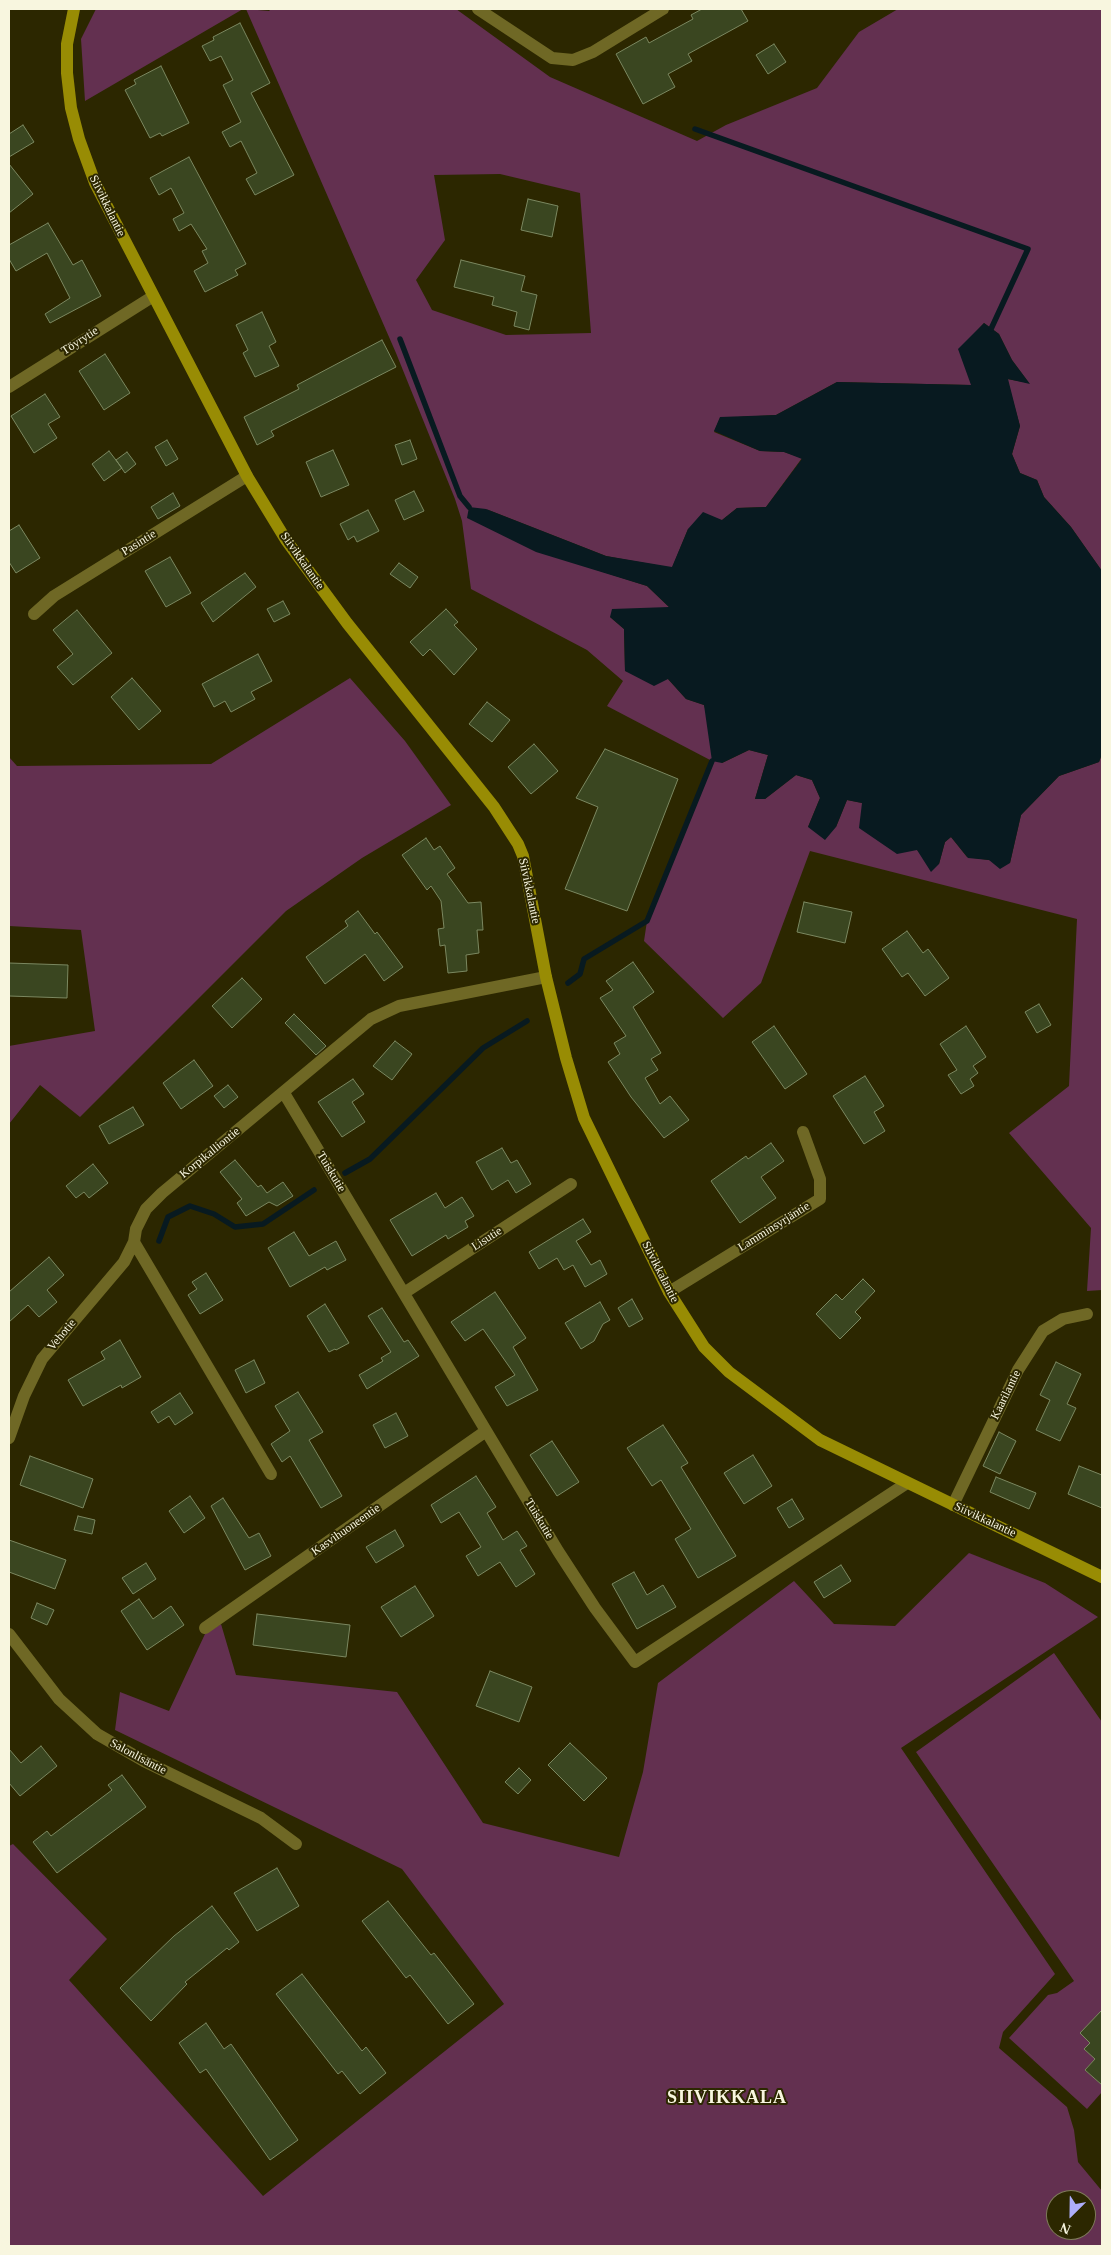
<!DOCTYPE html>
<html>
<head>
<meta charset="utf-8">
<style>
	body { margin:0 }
	#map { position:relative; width:1111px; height:2255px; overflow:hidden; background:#2c2700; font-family:Georgia,serif }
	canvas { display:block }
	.frame { position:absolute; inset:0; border:10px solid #f8f6df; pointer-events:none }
	.north { position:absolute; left:1046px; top:2190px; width:50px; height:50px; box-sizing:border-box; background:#2c2700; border:1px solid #7e7a59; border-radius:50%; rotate:203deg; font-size:14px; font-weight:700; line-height:20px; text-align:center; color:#f8f6df }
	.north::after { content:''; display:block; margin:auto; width:18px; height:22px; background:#aeaefa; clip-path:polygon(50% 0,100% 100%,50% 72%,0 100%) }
</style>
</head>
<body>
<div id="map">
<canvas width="1111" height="2255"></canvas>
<div class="frame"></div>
<div class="north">N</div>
</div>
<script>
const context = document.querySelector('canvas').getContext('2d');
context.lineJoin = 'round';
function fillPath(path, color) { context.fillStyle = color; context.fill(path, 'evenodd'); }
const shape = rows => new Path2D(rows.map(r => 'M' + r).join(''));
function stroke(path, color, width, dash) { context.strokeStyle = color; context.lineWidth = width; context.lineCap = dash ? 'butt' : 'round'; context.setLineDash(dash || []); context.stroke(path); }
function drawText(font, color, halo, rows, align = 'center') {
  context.font = font + ' Georgia,serif'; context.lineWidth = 4; context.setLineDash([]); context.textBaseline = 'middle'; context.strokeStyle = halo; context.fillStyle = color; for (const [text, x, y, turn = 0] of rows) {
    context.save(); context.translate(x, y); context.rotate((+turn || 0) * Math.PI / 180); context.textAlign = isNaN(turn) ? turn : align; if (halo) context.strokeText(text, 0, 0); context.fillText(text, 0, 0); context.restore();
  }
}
fillPath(shape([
	[96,9,243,9,85,101,81,39],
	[246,9,269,11,271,9,456,9,550,77,697,141,726,125,817,88,859,32,898,9,1102,9,1102,571,1071,527,1044,497,1037,480,1020,473,1012,454,1020,426,1007,379,1029,383,1012,360,999,334,984,323,973,335,971,385,837,382,776,415,720,418,714,432,760,451,784,452,802,458,766,507,737,508,722,520,688,529,672,568,606,556,486,509,597,570,647,586,670,608,610,617,624,629,625,671,668,679,686,699,704,705,722,763,749,750,768,755,755,799,765,799,796,775,812,780,820,798,808,827,836,827,847,800,862,803,917,850,939,864,945,842,951,837,967,857,1010,863,1021,815,1059,776,1099,762,1102,754,1102,1290,1087,1291,1091,1228,1009,1133,1069,1086,1077,919,810,851,761,983,723,1018,644,941,647,921,712,761,607,706,623,681,587,650,471,589,462,521,455,499,396,353],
	[500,174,580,193,591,333,506,335,432,310,416,280,445,240,434,175],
	[350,678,405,741,451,805,362,858,286,911,80,1117,40,1085,9,1124,9,1046,95,1031,81,930,9,926,9,757,17,766,211,764],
	[969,1553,1045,1583,1098,1617,901,1748,1055,1974,1003,2032,999,2048,1067,2107,1074,2130,1078,2162,1102,2191,1102,2246,9,2246,9,1846,13,1844,107,1939,69,1980,263,2196,504,2004,402,1869,115,1730,120,1692,169,1711,205,1634,221,1624,236,1675,397,1692,483,1823,619,1857,643,1772,658,1683,794,1581,834,1624,895,1626],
	[1056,2200,1086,2200,1086,2230,1056,2230],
	[1054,1653,1102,1722,1102,2020,1097,2016,1090,2043,1085,2048,1095,2059,1085,2070,1102,2085,1102,2092,1087,2109,1009,2038,1048,1995,1057,1993,1074,1981,916,1752]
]), '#633050');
fillPath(shape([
	[984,323,999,334,1012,360,1030,384,1008,379,1020,426,1012,454,1020,473,1037,480,1044,497,1071,527,1102,571,1102,754,1099,762,1059,776,1021,815,1010,863,1000,869,989,860,968,858,951,837,945,842,939,864,931,872,917,850,897,854,859,828,862,803,847,800,836,827,825,840,808,827,820,798,812,780,796,775,765,799,755,799,768,755,749,750,722,763,712,761,704,705,686,699,668,679,654,686,625,671,624,629,610,617,612,609,669,607,647,586,536,552,467,518,469,507,486,509,606,556,672,567,688,529,703,512,722,520,737,508,766,507,802,459,784,452,760,451,714,431,720,417,776,415,837,382,971,385,958,349]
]), '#081a20');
stroke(shape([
	[695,129,1028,249,991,329],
	[400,339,460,496,469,507],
	[568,983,580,974,584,959,647,921,712,761],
	[345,1173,370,1159,483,1048,527,1021],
	[159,1241,168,1217,190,1206,214,1214,235,1227,263,1224,314,1190]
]), '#081a20', 5.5);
const building = shape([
	[702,9,741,9,748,21,688,54,692,61,668,74,675,87,643,104,616,54,646,37,649,43,693,19,691,15,702,9],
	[240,23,270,83,251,93,294,175,255,195,246,179,257,173,241,141,230,147,222,132,241,122,223,85,233,80,221,56,210,61,202,46,214,40,213,37,240,23],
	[774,44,786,62,768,74,756,55,774,44],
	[161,66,189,123,162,136,160,133,150,138,125,90,136,84,134,80,161,66],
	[23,125,34,142,9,157,9,134,23,125],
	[189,157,246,264,235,270,238,275,205,292,194,271,208,263,202,251,207,249,191,224,179,231,173,219,184,213,171,188,159,195,150,178,189,157],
	[9,164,33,194,9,213,9,164],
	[528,199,558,206,552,237,521,230,528,199],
	[48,223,73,265,82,260,101,296,50,323,45,314,70,298,47,253,16,271,9,259,9,245,48,223],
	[461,260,525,276,521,291,537,295,529,330,514,326,517,312,492,305,494,297,454,287,461,260],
	[262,312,276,342,269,346,279,366,255,377,243,353,248,350,236,325,262,312],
	[382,340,396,367,271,431,274,436,257,445,244,417,299,389,297,385,382,340],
	[105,354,130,393,104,410,79,371,105,354],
	[45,394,60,417,48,424,57,438,34,453,11,416,45,394],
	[167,440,178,459,166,466,155,447,167,440],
	[410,440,417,459,402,465,395,445,410,440],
	[333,450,349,485,321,497,306,462,333,450],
	[109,451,122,468,104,481,92,464,109,451],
	[127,452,136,464,125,473,116,460,127,452],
	[414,491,424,511,404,520,395,500,414,491],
	[173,493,180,506,158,519,151,507,173,493],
	[368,510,379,531,357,542,354,536,348,540,340,524,368,510],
	[19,525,40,558,16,573,9,562,9,531,19,525],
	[170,557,191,593,166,607,145,571,170,557],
	[399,563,418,577,410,588,390,574,399,563],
	[245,573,256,587,213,622,201,603,245,573],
	[283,601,290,614,274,622,267,609,283,601],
	[446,609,458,622,454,625,477,649,454,675,430,649,423,656,410,642,446,609],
	[77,610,112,653,73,685,57,667,73,654,53,630,77,610],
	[258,654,272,681,251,692,255,699,231,712,225,701,214,707,202,684,258,654],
	[132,678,161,711,139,730,111,697,132,678],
	[487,702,510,720,492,742,469,724,487,702],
	[534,744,558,771,531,794,508,767,534,744],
	[605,749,678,779,627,911,565,889,598,807,576,798,605,749],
	[426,838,434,850,440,846,455,868,447,874,468,903,481,902,483,930,477,930,479,953,466,955,467,971,448,973,445,945,440,946,438,929,444,928,441,901,431,886,427,890,402,855,426,838],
	[804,902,852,912,845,943,797,932,804,902],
	[358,911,375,934,377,932,403,967,384,981,365,954,325,984,306,957,348,926,345,921,358,911],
	[907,931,923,953,928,949,949,978,925,996,908,973,902,977,882,949,907,931],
	[633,962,654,992,633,1007,661,1053,651,1059,658,1070,645,1078,660,1104,670,1096,689,1120,664,1138,631,1097,608,1062,620,1054,614,1043,626,1036,600,998,613,990,606,981,633,962],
	[9,963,68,965,67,998,9,996,9,963],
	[242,978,262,999,232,1028,212,1006,242,978],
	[1039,1004,1051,1025,1037,1033,1025,1012,1039,1004],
	[294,1014,326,1046,316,1055,285,1023,294,1014],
	[774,1026,807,1074,785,1089,752,1042,774,1026],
	[966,1026,986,1057,973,1066,978,1073,970,1079,974,1086,961,1094,948,1075,957,1070,940,1044,966,1026],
	[395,1041,412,1054,392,1080,373,1066,395,1041],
	[194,1060,213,1086,181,1109,163,1083,194,1060],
	[865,1076,884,1106,874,1112,885,1131,864,1144,833,1096,865,1076],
	[353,1079,364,1094,352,1102,365,1122,342,1137,318,1102,353,1079],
	[228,1085,238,1097,224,1108,214,1096,228,1085],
	[133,1107,144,1125,109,1144,99,1126,133,1107],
	[771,1143,784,1161,761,1177,776,1198,740,1223,711,1181,746,1156,748,1159,771,1143],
	[502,1148,511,1163,517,1160,531,1184,516,1193,508,1180,492,1190,476,1162,502,1148],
	[235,1160,258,1187,261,1185,267,1193,283,1182,293,1196,277,1206,269,1202,246,1216,237,1203,242,1199,220,1172,235,1160],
	[93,1164,108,1183,89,1198,84,1192,76,1198,66,1186,93,1164],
	[436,1193,445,1208,462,1197,474,1216,465,1221,468,1227,448,1239,446,1235,412,1256,390,1220,436,1193],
	[583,1219,591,1232,576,1241,591,1265,600,1260,607,1274,585,1287,573,1265,564,1270,557,1258,539,1269,529,1252,583,1219],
	[294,1232,309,1256,336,1241,346,1260,327,1270,325,1267,290,1287,268,1248,294,1232],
	[49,1257,64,1275,47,1290,57,1302,39,1317,28,1305,9,1322,9,1292,49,1257],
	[206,1273,223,1300,200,1314,188,1295,197,1289,192,1282,206,1273],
	[863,1279,875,1291,855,1312,861,1318,840,1339,816,1314,836,1294,842,1300,863,1279],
	[495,1292,526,1338,513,1347,538,1390,507,1406,495,1387,515,1375,483,1329,465,1341,451,1322,495,1292],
	[632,1299,643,1319,629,1327,618,1308,632,1299],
	[600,1302,610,1320,603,1324,594,1341,581,1349,565,1323,600,1302],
	[325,1304,349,1343,336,1350,335,1349,329,1352,307,1316,325,1304],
	[382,1308,404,1342,408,1340,419,1356,367,1389,359,1375,383,1361,381,1358,391,1352,368,1316,382,1308],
	[120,1340,141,1377,122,1388,121,1385,83,1406,68,1380,105,1359,101,1352,120,1340],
	[254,1360,265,1383,246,1393,235,1370,254,1360],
	[1056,1362,1081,1374,1067,1404,1076,1408,1060,1441,1036,1430,1050,1400,1040,1395,1056,1362],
	[298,1392,323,1432,309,1440,342,1496,321,1508,290,1456,282,1462,271,1444,290,1431,275,1406,298,1392],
	[180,1393,193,1413,175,1425,169,1416,158,1423,151,1412,180,1393],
	[396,1413,408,1436,385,1448,373,1425,396,1413],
	[663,1425,688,1463,681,1467,736,1556,698,1578,675,1539,691,1529,661,1480,652,1486,627,1448,663,1425],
	[999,1432,1016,1441,1000,1474,983,1466,999,1432],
	[552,1441,579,1482,557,1496,530,1455,552,1441],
	[753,1455,772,1486,744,1504,724,1473,753,1455],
	[30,1456,93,1479,83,1508,20,1485,30,1456],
	[1079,1466,1102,1475,1102,1508,1068,1494,1079,1466],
	[476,1476,496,1507,487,1513,503,1540,517,1531,527,1546,520,1550,535,1574,516,1587,500,1562,478,1576,466,1556,481,1547,459,1512,441,1523,431,1505,476,1476],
	[996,1477,1036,1493,1029,1509,990,1492,996,1477],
	[190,1496,205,1518,184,1533,169,1511,190,1496],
	[223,1498,249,1538,259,1533,271,1556,245,1570,211,1506,223,1498],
	[792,1499,804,1519,789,1528,777,1508,792,1499],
	[78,1516,95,1520,92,1534,74,1530,78,1516],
	[395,1530,404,1546,376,1563,366,1547,395,1530],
	[9,1540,66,1560,55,1589,9,1572,9,1540],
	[146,1563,156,1579,133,1594,122,1578,146,1563],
	[841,1565,851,1581,824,1598,814,1582,841,1565],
	[634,1572,647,1595,663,1585,676,1607,637,1629,612,1584,634,1572],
	[415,1586,434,1616,401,1637,381,1607,415,1586],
	[139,1599,153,1619,171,1606,184,1625,147,1650,121,1611,139,1599],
	[37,1603,54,1610,47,1625,31,1618,37,1603],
	[257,1614,350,1625,346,1657,253,1645,257,1614],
	[490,1671,532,1687,519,1722,476,1706,490,1671],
	[570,1743,607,1778,584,1801,548,1765,570,1743],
	[41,1746,57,1766,20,1796,9,1783,9,1749,21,1763,41,1746],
	[519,1768,531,1780,518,1794,505,1782,519,1768],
	[122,1775,146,1807,57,1873,33,1842,47,1831,51,1836,112,1790,108,1785,122,1775],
	[277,1868,299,1906,257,1931,234,1893,277,1868],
	[388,1901,431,1955,434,1953,474,2004,448,2024,410,1975,406,1978,362,1921,388,1901],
	[212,1906,239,1942,229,1950,227,1948,185,1982,187,1984,151,2021,120,1988,174,1936,212,1906],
	[302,1974,362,2051,366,2047,386,2073,360,2094,342,2071,338,2074,276,1994,302,1974],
	[1102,2010,1102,2085,1085,2070,1095,2059,1084,2049,1090,2043,1080,2033,1102,2010],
	[206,2023,224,2049,231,2044,298,2140,270,2160,206,2069,200,2073,179,2043,206,2023]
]);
fillPath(building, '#3a4620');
stroke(building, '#7b8860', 1);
stroke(shape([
	[478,9,552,58,573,60,593,52,663,9],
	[9,387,152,297],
	[34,614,54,596,247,476],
	[284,1093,558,1551,595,1608,635,1662,907,1483],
	[669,1292,820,1199,820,1179,803,1132],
	[404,1293,571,1184],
	[9,1438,24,1396,42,1359,124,1262,134,1242],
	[271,1474,134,1242,136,1229,146,1209,162,1193,371,1019,399,1006,546,977],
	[953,1505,1018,1370,1043,1331,1063,1319,1087,1314],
	[205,1628,486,1431],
	[9,1634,59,1699,97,1734,144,1761,261,1818,296,1844]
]), '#6f6825', 12);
stroke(shape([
	[74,9,67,44,67,73,71,108,79,139,95,183,247,476,286,540,347,623,494,807,518,844,523,856,546,977,566,1058,584,1118,669,1292,704,1347,729,1372,820,1440,1102,1577]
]), '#988c04', 12);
drawText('12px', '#f8f6df', '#2c2700', [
	["Siivikkalantie",107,206,64],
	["Töyrytie",80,341,-33],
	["Pasintie",139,543,-32],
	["Siivikkalantie",302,561,55],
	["Siivikkalantie",529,891,78],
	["Korpikalliontie",210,1153,-39],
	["Tuiskutie",331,1172,59],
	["Lamminsyrjäntie",774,1227,-32],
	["Lisutie",487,1239,-33],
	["Siivikkalantie",660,1272,63],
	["Vehotie",62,1335,-50],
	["Kaarilantie",1006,1395,-64],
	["Tuiskutie",539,1519,59],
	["Siivikkalantie",985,1520,25],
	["Kasvihuoneentie",346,1530,-35],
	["Salonlisäntie",138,1757,28]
]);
context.letterSpacing = '1px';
drawText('bold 18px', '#f8f6df', '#2c2700', [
	["SIIVIKKALA",727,2098]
]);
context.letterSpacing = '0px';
</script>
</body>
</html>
